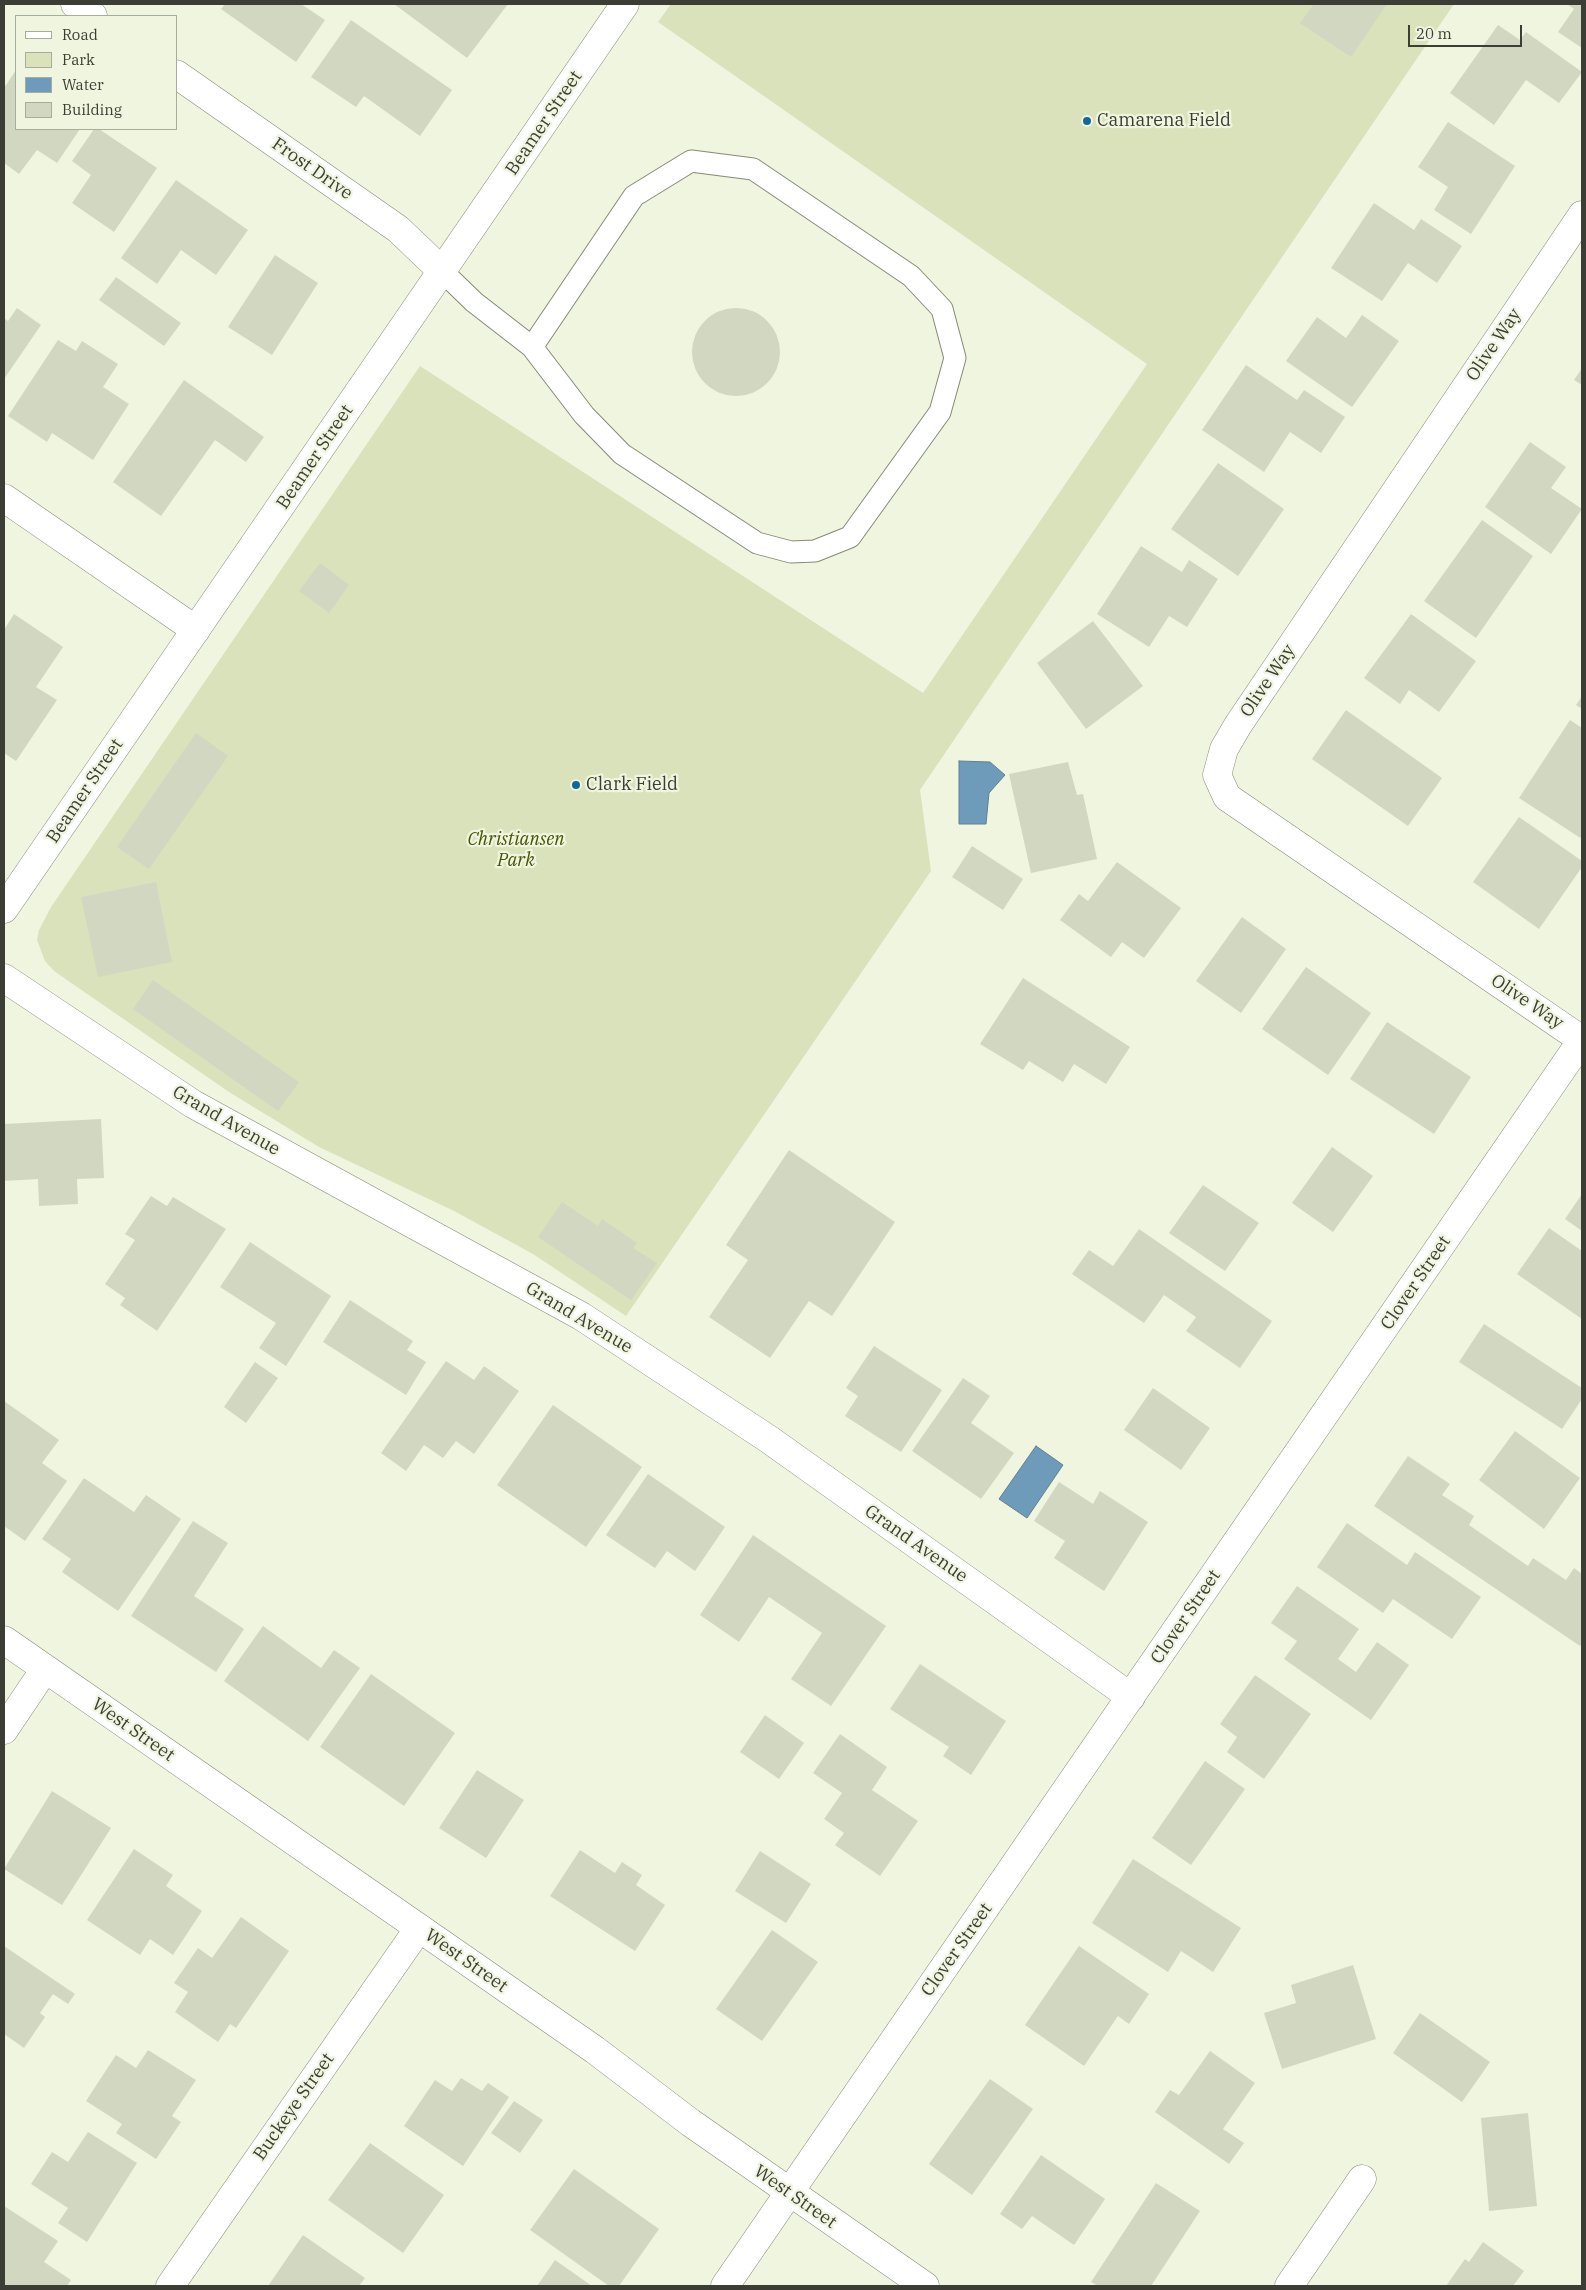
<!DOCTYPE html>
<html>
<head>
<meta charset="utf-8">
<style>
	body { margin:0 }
	#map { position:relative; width:1586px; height:2290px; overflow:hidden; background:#f0f5df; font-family:"IBM Plex Serif",serif }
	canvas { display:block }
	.frame { position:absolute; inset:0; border:5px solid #3c3e35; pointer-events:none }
	.legend { position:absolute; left:15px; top:15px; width:162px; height:115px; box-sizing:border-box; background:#f0f5df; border:1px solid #a8ac9b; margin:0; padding:6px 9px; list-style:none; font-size:15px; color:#3c3e35 }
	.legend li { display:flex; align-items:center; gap:10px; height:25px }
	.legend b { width:25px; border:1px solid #a8ac9b }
	.scale { position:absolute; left:1408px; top:25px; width:114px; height:22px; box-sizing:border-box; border:2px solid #3c3e35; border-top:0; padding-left:6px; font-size:15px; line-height:18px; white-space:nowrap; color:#3c3e35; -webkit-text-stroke:4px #f0f5df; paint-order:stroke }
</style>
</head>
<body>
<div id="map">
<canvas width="1586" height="2290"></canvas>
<div class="frame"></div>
<ul class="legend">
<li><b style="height:6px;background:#fff"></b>Road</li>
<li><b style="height:14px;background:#dae2bb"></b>Park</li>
<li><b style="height:14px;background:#6f9bbb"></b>Water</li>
<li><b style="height:14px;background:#d2d7c2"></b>Building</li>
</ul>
<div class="scale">20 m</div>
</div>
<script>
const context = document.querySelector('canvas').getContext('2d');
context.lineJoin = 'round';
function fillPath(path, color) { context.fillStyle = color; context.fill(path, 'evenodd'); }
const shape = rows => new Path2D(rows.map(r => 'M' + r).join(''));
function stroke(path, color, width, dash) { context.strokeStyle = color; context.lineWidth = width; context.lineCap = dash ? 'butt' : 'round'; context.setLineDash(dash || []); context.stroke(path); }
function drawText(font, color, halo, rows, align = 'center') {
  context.font = font + ' "IBM Plex Serif",serif'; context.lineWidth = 4.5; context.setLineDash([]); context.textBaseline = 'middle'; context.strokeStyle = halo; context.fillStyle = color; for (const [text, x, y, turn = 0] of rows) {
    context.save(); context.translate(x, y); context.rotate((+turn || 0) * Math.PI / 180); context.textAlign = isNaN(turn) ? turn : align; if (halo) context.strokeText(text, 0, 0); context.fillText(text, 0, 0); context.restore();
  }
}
fillPath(shape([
	[671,4,1454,4,920,790,931,871,626,1316,533,1254,454,1211,319,1147,229,1092,54,971,45,961,37,940,39,930,51,907,420,366,923,693,1147,364,658,22]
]), '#dae2bb');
const water = shape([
	[959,761,990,762,1005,775,989,793,986,824,959,824,959,761],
	[1036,1446,1063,1465,1027,1518,999,1499,1036,1446]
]);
fillPath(water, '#6f9bbb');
stroke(water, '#607f93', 1);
fillPath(shape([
	[225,4,301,4,325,20,296,62,221,9],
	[394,4,508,4,467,58],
	[1314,4,1387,4,1351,57,1300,23],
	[1567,4,1582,4,1582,48,1558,32,1574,9],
	[351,20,452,90,420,136,364,96,356,107,311,77],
	[1498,25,1520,40,1526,32,1582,72,1559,103,1526,80,1494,125,1450,93],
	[16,70,16,129,80,129,57,163,37,150,19,174,4,163,4,88],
	[1448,122,1515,166,1471,234,1434,210,1448,187,1418,167],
	[94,129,99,129,157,168,114,232,72,203,91,175,72,161],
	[176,180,248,230,216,275,181,250,157,284,121,258],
	[1374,203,1414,230,1421,219,1462,246,1437,283,1408,263,1382,301,1331,268],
	[275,255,318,283,272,355,228,327],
	[116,277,181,323,164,346,99,300],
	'692 352a44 44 0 1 1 88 0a44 44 0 1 1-88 0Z',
	[17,308,41,325,4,379,4,318,8,321],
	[1362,315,1399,341,1352,407,1286,361,1317,317,1346,338],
	[58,340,76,351,82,341,118,364,103,387,129,404,93,460,52,433,47,442,8,416],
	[1246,365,1297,400,1304,390,1345,417,1321,453,1290,432,1264,472,1202,430],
	[1582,368,1582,385,1574,380],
	[184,380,264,437,246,462,215,440,161,516,113,482],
	[1530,442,1566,467,1551,488,1582,509,1551,554,1485,507],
	[1218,463,1284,509,1238,576,1171,529],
	[1482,520,1533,556,1476,638,1424,601],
	[1141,546,1182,572,1189,560,1218,579,1187,627,1169,616,1149,647,1097,614],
	[320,563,349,585,329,613,299,591],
	[14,614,63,647,36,687,57,700,16,761,4,753,4,630],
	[1411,614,1476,661,1439,712,1409,690,1400,704,1364,678],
	[1093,621,1143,686,1086,729,1037,663],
	[1582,696,1582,709,1576,705],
	[1346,710,1442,778,1408,826,1312,759],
	[1570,720,1582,728,1582,839,1519,798],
	[196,733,228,756,149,869,117,847],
	[1068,762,1077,795,1083,794,1097,859,1031,873,1009,774],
	[1519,817,1582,861,1582,867,1539,929,1473,882],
	[972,846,1023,879,1003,910,952,877],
	[1117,862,1181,908,1144,958,1122,942,1111,957,1060,920,1079,894,1088,901],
	[156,882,172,962,98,977,81,897],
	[1242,917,1286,949,1241,1013,1196,981],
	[1306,967,1371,1013,1328,1075,1262,1029],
	[1023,978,1130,1047,1106,1084,1074,1064,1063,1082,1029,1061,1023,1070,980,1044],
	[153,980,299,1082,278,1111,133,1009],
	[1387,1022,1471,1077,1434,1134,1350,1079],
	[101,1119,104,1178,77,1179,78,1204,39,1206,38,1179,4,1181,4,1124],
	[1332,1147,1373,1176,1333,1232,1292,1203],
	[789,1150,895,1222,832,1316,809,1301,770,1358,709,1317,748,1260,726,1245],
	[1203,1185,1259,1223,1225,1271,1169,1233],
	[1582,1194,1582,1231,1565,1219],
	[151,1196,167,1206,173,1197,226,1229,157,1331,120,1305,125,1298,105,1284,135,1240,125,1234],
	[562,1202,598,1226,602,1219,637,1243,633,1248,657,1263,631,1300,538,1237],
	[1549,1228,1582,1251,1582,1319,1517,1274],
	[1139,1229,1272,1321,1240,1368,1186,1331,1196,1317,1164,1295,1144,1323,1072,1274,1089,1250,1113,1266],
	[250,1242,331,1296,286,1366,259,1348,276,1323,220,1287],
	[350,1300,413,1341,407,1350,426,1362,406,1395,323,1342],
	[1484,1324,1582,1388,1582,1399,1562,1429,1459,1362],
	[874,1346,942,1390,901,1452,845,1416,858,1396,846,1388],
	[446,1361,474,1380,484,1366,519,1391,474,1454,456,1441,443,1458,424,1445,406,1471,381,1453],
	[255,1362,278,1378,246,1423,224,1407],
	[963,1378,990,1396,971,1423,1014,1453,981,1499,912,1451],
	[1153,1388,1210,1428,1181,1470,1124,1430],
	[4,1401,59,1440,42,1463,67,1481,25,1541,4,1526],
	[553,1405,642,1467,586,1547,497,1485],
	[1515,1431,1580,1478,1544,1529,1479,1480],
	[1408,1456,1450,1484,1442,1495,1474,1516,1469,1525,1528,1566,1533,1558,1566,1580,1574,1568,1582,1574,1582,1643,1580,1646,1374,1506],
	[648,1474,725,1527,695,1571,667,1551,655,1568,606,1535],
	[84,1478,134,1512,146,1495,181,1519,118,1611,62,1572,71,1559,42,1539],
	[1059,1482,1093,1504,1100,1491,1148,1522,1104,1591,1054,1558,1065,1541,1034,1521],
	[193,1521,228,1543,194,1596,244,1629,216,1672,131,1616],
	[1347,1523,1407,1565,1415,1552,1481,1597,1452,1639,1393,1599,1383,1613,1317,1567],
	[753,1535,886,1626,831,1706,791,1679,822,1633,769,1597,739,1642,700,1615],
	[1297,1586,1359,1629,1338,1659,1356,1672,1377,1642,1409,1665,1371,1720,1284,1659,1297,1641,1271,1623],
	[263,1626,321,1668,334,1650,360,1668,308,1741,224,1681],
	[920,1664,1006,1721,971,1775,943,1756,949,1747,890,1709],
	[371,1674,455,1733,404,1806,320,1747],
	[1255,1675,1311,1714,1264,1779,1227,1752,1237,1737,1220,1724],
	[765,1715,804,1743,779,1779,740,1752],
	[840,1734,887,1767,872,1790,918,1821,880,1876,835,1845,844,1833,824,1819,842,1793,813,1773],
	[1205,1761,1245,1789,1191,1865,1152,1838],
	[477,1770,524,1800,486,1858,439,1828],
	[52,1791,111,1828,62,1905,4,1869],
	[134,1849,173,1875,166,1886,202,1911,173,1955,150,1939,140,1955,87,1920],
	[580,1850,615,1873,622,1862,642,1875,636,1885,665,1905,635,1951,550,1896],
	[760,1851,811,1884,786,1923,735,1891],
	[1133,1859,1241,1928,1213,1972,1181,1951,1168,1972,1092,1923],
	[241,1917,289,1951,236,2028,230,2024,218,2042,175,2012,188,1992,174,1983,198,1948,212,1958],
	[772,1930,818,1962,762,2041,716,2009],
	[4,1946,75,1994,68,2004,53,1994,40,2013,45,2017,24,2048,4,2034],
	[1079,1946,1149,1994,1129,2024,1118,2016,1084,2066,1025,2025],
	[1353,1965,1376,2039,1282,2069,1264,2013,1296,2003,1291,1985],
	[1420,2013,1490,2062,1462,2102,1393,2053],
	[148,2050,196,2080,172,2116,181,2122,156,2159,116,2133,122,2124,86,2101,116,2055,136,2068],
	[1210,2051,1255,2083,1223,2129,1244,2143,1229,2164,1155,2112,1170,2090,1179,2095],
	[461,2078,482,2091,488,2083,509,2097,463,2166,404,2126,435,2080,452,2091],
	[990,2079,1033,2109,972,2195,929,2164],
	[514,2101,543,2120,520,2153,491,2133],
	[1528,2113,1537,2206,1489,2211,1481,2118],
	[88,2132,137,2163,87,2242,58,2223,68,2208,31,2184,52,2152,68,2162],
	[370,2143,444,2195,403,2253,328,2200],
	[1041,2155,1105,2199,1074,2245,1032,2216,1022,2229,1000,2214],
	[574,2169,659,2229,619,2286,609,2286,530,2230],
	[1156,2183,1200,2211,1151,2286,1098,2286,1091,2282],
	[4,2206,58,2241,44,2262,71,2280,67,2286,4,2286],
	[303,2235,365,2278,359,2286,268,2286],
	[1483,2242,1524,2271,1513,2286,1446,2286,1465,2259,1469,2262],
	[555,2260,592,2286,537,2286]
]), '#d2d7c2');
const lane = shape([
	[442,271,474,302,532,347,584,415,622,454,757,543,791,552,815,551,850,537,940,412,955,358,942,309,911,276,753,169,691,161,634,196,532,347]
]);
const street = shape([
	[75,4,93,16],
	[176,74,398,229,442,271],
	[4,498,196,630],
	[4,978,193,1104,581,1316,767,1438,1131,1697],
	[1582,1040,1227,797,1217,775,1224,749,1238,725,1582,215],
	[4,1730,45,1669],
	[170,2286,419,1928],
	[725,2286,1582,1040],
	[1289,2286,1362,2179]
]);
const secondary = shape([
	[4,909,625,4],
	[4,1640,595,2050,691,2123,925,2286]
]);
stroke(lane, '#868a76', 23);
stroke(street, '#868a76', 29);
stroke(secondary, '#868a76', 29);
stroke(lane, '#fff', 21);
stroke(street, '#fff', 28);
stroke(secondary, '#fff', 28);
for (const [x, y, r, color] of [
	[1087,121,5,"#126898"],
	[576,785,5,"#126898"]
]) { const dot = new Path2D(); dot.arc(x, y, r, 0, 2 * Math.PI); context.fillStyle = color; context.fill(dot); stroke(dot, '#f0f5df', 2); }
drawText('18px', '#3c3e35', '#f0f5df', [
	["Camarena Field",1097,121],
	["Clark Field",586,785]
], 'left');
drawText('18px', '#3c3e35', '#f0f5df', [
	["Beamer Street",544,123,-56],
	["Frost Drive",312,169,35],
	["Olive Way",1494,345,-56],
	["Beamer Street",315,457,-56],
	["Olive Way",1268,681,-56],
	["Beamer Street",85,791,-56],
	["Olive Way",1527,1002,34],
	["Grand Avenue",226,1121,30],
	["Clover Street",1416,1283,-56],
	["Grand Avenue",579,1318,31],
	["Grand Avenue",916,1544,35],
	["Clover Street",1186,1617,-56],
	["West Street",133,1730,35],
	["Clover Street",957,1950,-55],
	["West Street",466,1961,35],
	["Buckeye Street",294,2107,-55],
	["West Street",795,2197,35]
]);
drawText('italic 18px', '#495300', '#f0f5df', [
	["Christiansen",516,840],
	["Park",516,861]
]);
</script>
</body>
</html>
